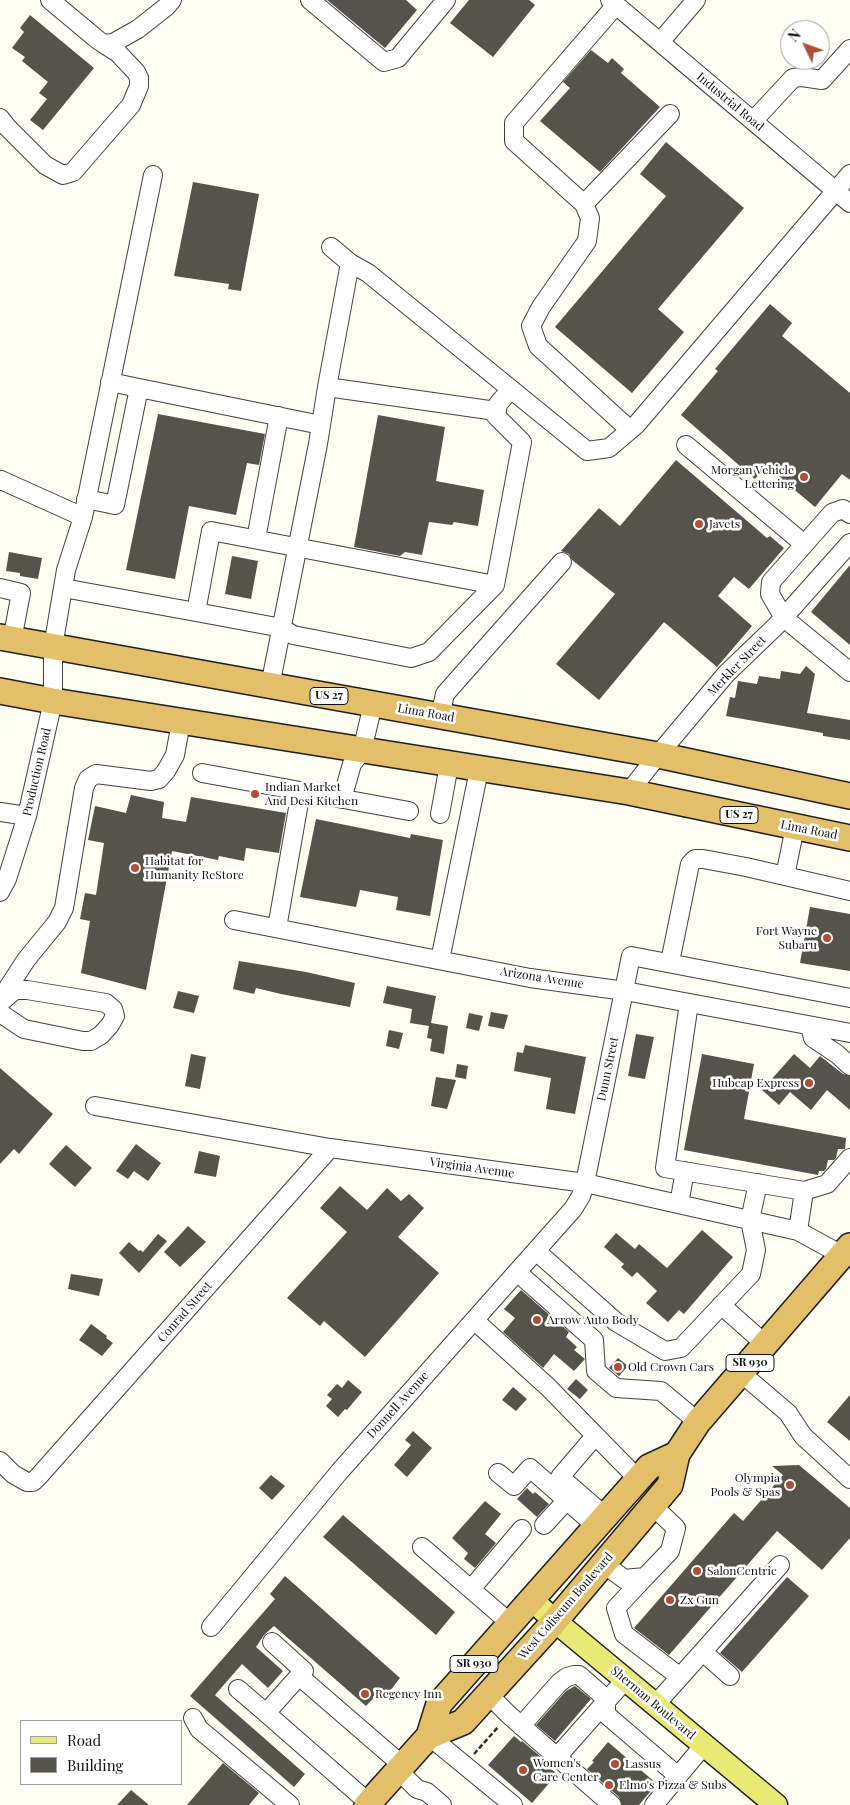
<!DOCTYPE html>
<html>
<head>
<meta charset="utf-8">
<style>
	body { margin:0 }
	#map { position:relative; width:850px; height:1805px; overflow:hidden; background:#fdfdf2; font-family:"Playfair Display",serif }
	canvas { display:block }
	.legend { position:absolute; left:20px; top:1720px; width:162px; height:65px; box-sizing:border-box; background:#fff; border:1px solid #9f9f9f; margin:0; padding:6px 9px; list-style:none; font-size:15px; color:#0e0e0e }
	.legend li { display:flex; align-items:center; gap:10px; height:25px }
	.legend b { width:25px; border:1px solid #9f9f9f }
	.north { position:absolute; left:780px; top:20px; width:50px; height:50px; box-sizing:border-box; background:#fff; border:1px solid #9f9f9f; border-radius:50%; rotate:312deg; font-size:14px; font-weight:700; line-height:20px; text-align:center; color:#0e0e0e }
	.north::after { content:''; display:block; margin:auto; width:18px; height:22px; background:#b04d35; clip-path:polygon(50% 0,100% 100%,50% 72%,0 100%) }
</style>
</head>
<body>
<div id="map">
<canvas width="850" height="1805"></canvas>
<ul class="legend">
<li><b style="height:6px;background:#e9e976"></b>Road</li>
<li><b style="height:14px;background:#56524c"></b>Building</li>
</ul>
<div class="north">N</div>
</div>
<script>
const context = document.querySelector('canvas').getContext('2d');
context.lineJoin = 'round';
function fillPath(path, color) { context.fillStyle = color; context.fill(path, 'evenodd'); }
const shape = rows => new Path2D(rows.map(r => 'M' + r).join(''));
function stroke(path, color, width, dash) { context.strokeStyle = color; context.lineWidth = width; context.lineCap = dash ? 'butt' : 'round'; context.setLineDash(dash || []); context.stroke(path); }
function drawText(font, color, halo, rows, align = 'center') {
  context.font = font + ' "Playfair Display",serif'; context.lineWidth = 5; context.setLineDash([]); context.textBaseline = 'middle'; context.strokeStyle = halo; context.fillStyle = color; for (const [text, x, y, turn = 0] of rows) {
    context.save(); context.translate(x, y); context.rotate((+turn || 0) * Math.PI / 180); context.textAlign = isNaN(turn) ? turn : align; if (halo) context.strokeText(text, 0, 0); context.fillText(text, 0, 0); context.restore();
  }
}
fillPath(shape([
	[327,0,406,0,417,10,385,48],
	[469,0,529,0,535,5,493,57,450,23],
	[30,15,94,68,43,130,30,120,47,99,39,93,48,82,22,61,25,57,12,48,24,32,20,28],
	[591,50,608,63,612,58,624,69,621,73,660,107,600,172,540,121,570,88,563,82],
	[666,142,744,208,658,309,684,332,632,393,555,327,666,196,640,174],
	[193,182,259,194,241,291,228,289,229,284,174,276],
	[770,304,792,323,782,336,850,393,850,480,842,474,815,507,766,466,755,479,681,415,718,371,715,369],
	[158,414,265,434,259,465,247,463,236,515,189,506,175,579,126,570],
	[378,415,445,427,436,481,484,490,478,526,454,522,452,525,429,522,422,555,405,552,400,556,354,547],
	[676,460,767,538,770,536,784,548,749,589,734,577,718,596,752,626,717,667,664,622,599,700,556,664,615,594,572,560,569,554,561,551,599,508,620,526],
	[9,552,42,558,38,579,20,576,20,573,6,571],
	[232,556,258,561,251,599,225,594],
	[850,565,850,645,811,612],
	[806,666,815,674,807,713,850,720,850,740,823,736,823,733,726,716,730,697,735,698,738,681,757,684,759,676,780,679,781,671,800,674],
	[131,795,164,802,162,818,186,822,191,797,286,813,279,853,246,848,244,861,219,856,218,860,172,851,146,990,81,973,90,921,80,919,85,893,96,895,104,843,88,840,95,806,126,813],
	[316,819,410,838,411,834,443,840,430,916,396,910,398,897,360,890,356,907,300,897],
	[810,907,850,914,850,971,800,963],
	[239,961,306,972,355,983,350,1007,281,994,256,988,254,994,233,989],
	[387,986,436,996,431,1023,448,1026,444,1054,430,1051,432,1039,427,1038,429,1026,410,1023,412,1009,383,1003],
	[178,991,199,996,194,1013,173,1008],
	[491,1012,508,1015,504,1029,488,1026],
	[469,1013,483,1016,479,1031,466,1028],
	[389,1030,403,1033,399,1049,386,1046],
	[636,1034,654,1037,645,1079,628,1076],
	[525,1045,586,1057,575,1114,546,1109,551,1078,514,1071,517,1052,523,1053],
	[191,1054,206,1057,200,1089,185,1086],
	[702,1054,754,1064,744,1119,846,1138,845,1149,838,1149,836,1158,834,1160,828,1160,826,1169,824,1171,819,1171,818,1175,684,1150],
	[794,1054,810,1068,820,1056,843,1074,850,1076,850,1110,827,1090,811,1110,790,1092,779,1105,762,1090],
	[457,1064,468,1066,466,1079,455,1077],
	[0,1068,53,1114,19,1154,14,1149,0,1164],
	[436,1077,456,1080,447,1109,431,1106],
	[136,1144,161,1163,148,1181,134,1171,128,1179,116,1171],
	[66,1145,92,1168,75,1187,49,1164],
	[199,1151,220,1156,216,1177,194,1173],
	[340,1186,367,1210,387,1188,401,1201,409,1194,424,1208,398,1237,439,1273,365,1357,324,1321,320,1326,287,1298,347,1232,320,1208],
	[188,1226,206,1242,180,1267,164,1252],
	[702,1230,733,1257,684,1314,679,1310,668,1322,646,1303,657,1291,637,1272,632,1277,621,1267,624,1264,604,1247,616,1233,635,1249,639,1244,667,1268],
	[158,1234,167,1241,139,1273,119,1253,129,1242,139,1251,140,1250,143,1252],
	[71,1274,103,1279,99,1296,68,1289],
	[521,1290,569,1332,566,1337,577,1347,574,1350,585,1359,574,1371,554,1354,543,1368,503,1332,515,1318,504,1309],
	[91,1324,107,1336,106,1338,113,1343,102,1356,79,1340],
	[618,1358,628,1366,619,1376,609,1368],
	[576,1379,588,1390,580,1399,567,1389],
	[348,1380,362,1392,347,1410,345,1409,338,1417,326,1406,332,1399,327,1395,337,1384,342,1388],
	[513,1387,527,1399,516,1411,502,1400],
	[850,1395,850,1441,827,1422],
	[413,1431,432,1448,407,1477,394,1465,411,1445,405,1440],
	[799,1465,850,1508,850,1538,822,1570,777,1531,669,1655,634,1628,734,1513,743,1521,783,1475,772,1466],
	[271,1475,285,1486,272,1500,259,1488],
	[527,1488,533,1494,535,1492,549,1504,537,1517,517,1499],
	[485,1501,501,1514,485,1534,496,1543,475,1568,464,1559,468,1553,452,1538],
	[343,1515,455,1612,436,1635,323,1537],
	[285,1576,400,1678,386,1696,380,1691,366,1706,274,1626,264,1635,256,1647,283,1671,268,1688,242,1664,215,1695,305,1774,294,1787,190,1696,275,1599,270,1594],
	[787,1577,809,1596,742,1672,720,1653],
	[575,1686,591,1699,555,1741,536,1725,566,1691],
	[514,1736,521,1742,522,1741,541,1757,540,1759,557,1774,532,1803,488,1765],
	[608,1742,656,1783,654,1785,655,1786,639,1805,622,1805,619,1797,587,1769,594,1762,592,1761],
	[223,1763,259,1793,249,1805,187,1805],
	[131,1790,149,1805,117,1805]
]), '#56524c');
const minor = shape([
	[50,0,98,40,104,44,113,43,138,29,166,7,172,0],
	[310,0,384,62,398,58,446,0],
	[610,0,850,203],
	[616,5,514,123,514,141,584,204,670,114],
	[660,42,696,0],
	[0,118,8,128,45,165,63,175,73,172,131,105,139,86,139,78,136,72,118,53,104,44],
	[753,121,793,78,802,77,822,80,850,49],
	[584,204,590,218,587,241,541,307,531,326,538,346,630,430],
	[331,247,350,263,368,273,587,451,609,448,636,425,850,174],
	[327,387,496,411],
	[139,388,321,425],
	[686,445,804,544],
	[0,481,1,480,83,517],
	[86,499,115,505,139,388,110,382],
	[850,514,843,509,832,513,771,582,770,594,784,618,850,672],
	[256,539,279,416],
	[495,585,211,531,196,612,282,628,293,635,411,658,429,652,495,585,522,442,496,416,498,404,511,389],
	[0,588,21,593,12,640],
	[63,588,196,612],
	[270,686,318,444,327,387,350,263],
	[440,716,445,694,562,562],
	[202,773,409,811],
	[629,792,658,755,726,674,776,626,850,543],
	[342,799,352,764,362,751,373,704],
	[0,812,27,816],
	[440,814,449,765],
	[785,876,795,827],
	[0,892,7,879,27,816,53,701,53,647,66,570,83,517,153,175],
	[234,920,530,978,625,991,850,1033],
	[277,928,301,791],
	[440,960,479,770],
	[670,962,690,864,695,859,703,859,746,867,850,891],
	[0,1000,26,960,57,922,64,908,84,788,88,779,96,774,151,781,159,779,166,771,175,755,181,722],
	[689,1003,665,1168,804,1191,827,1184,850,1158],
	[0,1013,24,1029,83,1041,91,1041,101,1035,110,1025,115,1016,113,1009,106,1003,27,990,15,990,1,1002],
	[810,1026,813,1038,837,1054,850,1066],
	[95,1106,330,1148,585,1183,798,1231,842,1255],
	[679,1204,685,1171],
	[798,1231,804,1191],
	[536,1251,616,1322,665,1351,681,1348,751,1274,756,1250,750,1220,758,1183],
	[517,1272,594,1340,596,1371,616,1388,661,1391,698,1422],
	[721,1305,765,1344],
	[474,1320,548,1387,638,1479],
	[741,1373,788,1413,803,1436,850,1479],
	[595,1436,560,1477,605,1516],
	[0,1461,13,1474,27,1482,33,1482,39,1476,330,1148],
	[498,1473,514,1486,530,1468,596,1526],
	[544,1525,567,1500],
	[422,1547,510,1623],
	[603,1563,624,1579,645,1577,670,1551,676,1528,652,1505],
	[645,1577,616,1608,624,1634,680,1677,655,1705],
	[471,1589,522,1529],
	[211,1627,340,1471,573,1209,581,1196,585,1183,631,956,850,998],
	[272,1642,304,1671,299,1676,402,1765],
	[703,1652,730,1676],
	[680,1677,780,1565],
	[238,1689,266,1713,299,1676],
	[489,1695,509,1715,612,1805],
	[266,1713,369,1803],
	[193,1718,199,1729,290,1805],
	[521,1726,559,1683,567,1677,574,1675,579,1675,603,1696,606,1701,606,1712,608,1716,678,1776],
	[429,1736,513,1805],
	[557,1757,626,1679],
	[398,1770,417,1789,427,1792,442,1805],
	[654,1805,704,1745]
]);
const major = shape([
	[531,1599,555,1621,776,1805]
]);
const highway = shape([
	[0,637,658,755,850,796],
	[0,691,53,701,629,792,850,838],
	[429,1736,439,1704,447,1695,649,1467,677,1454],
	[367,1805,429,1736,463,1722,555,1621,670,1485,677,1454,698,1422,850,1246]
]);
stroke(minor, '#414141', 20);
stroke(major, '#1f1f1f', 25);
stroke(highway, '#1f1f1f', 28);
stroke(shape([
	[474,1754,499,1726]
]), '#303030', 2.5, [5, 2.5]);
stroke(minor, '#fff', 18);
stroke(major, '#e9e976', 22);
stroke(highway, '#e4bf69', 25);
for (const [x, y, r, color] of [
	[804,477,5,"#b04d35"],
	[699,524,5,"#b04d35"],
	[255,794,5,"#b04d35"],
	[135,868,5,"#b04d35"],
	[827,938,5,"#b04d35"],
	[809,1083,5,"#b04d35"],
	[537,1320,5,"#b04d35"],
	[618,1367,5,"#b04d35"],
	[790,1485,5,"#b04d35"],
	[697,1571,5,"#b04d35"],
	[670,1600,5,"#b04d35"],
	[365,1694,5,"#b04d35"],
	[615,1764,5,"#b04d35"],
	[523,1770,5,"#b04d35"],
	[609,1785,5,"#b04d35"]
]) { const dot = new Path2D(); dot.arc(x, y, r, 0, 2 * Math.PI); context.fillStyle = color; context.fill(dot); stroke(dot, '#fff', 2); }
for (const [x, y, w] of [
	[329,696,38],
	[739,815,38],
	[750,1363,48],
	[474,1664,48]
]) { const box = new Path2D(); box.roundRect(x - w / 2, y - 8.5, w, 17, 4); context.fillStyle = '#fff'; context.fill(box); stroke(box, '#0e0e0e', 1); }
drawText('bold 11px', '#0e0e0e', null, [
	["US 27",329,696],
	["US 27",739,815],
	["SR 930",750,1363],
	["SR 930",474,1664]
]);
drawText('12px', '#0e0e0e', '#fff', [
	["Industrial Road",730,102,40],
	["Merkler Street",737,666,-46],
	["Lima Road",426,713,10],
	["Production Road",37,772,-77],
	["Lima Road",809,830,11],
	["Arizona Avenue",542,978,9],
	["Dunn Street",608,1069,-78],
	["Virginia Avenue",472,1168,8],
	["Conrad Street",185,1312,-49],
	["Donnell Avenue",398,1405,-48],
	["West Coliseum Boulevard",566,1606,-49],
	["Sherman Boulevard",653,1703,40]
]);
drawText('12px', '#0e0e0e', '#fff', [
	["Morgan Vehicle",794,470,"right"],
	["Lettering",794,484,"right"],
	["Javets",709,524],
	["Indian Market",265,787],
	["And Desi Kitchen",265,801],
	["Habitat for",145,861],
	["Humanity ReStore",145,875],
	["Fort Wayne",817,931,"right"],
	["Subaru",817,945,"right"],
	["Hubcap Express",799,1083,"right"],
	["Arrow Auto Body",547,1320],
	["Old Crown Cars",628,1367],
	["Olympia",780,1478,"right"],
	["Pools & Spas",780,1492,"right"],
	["SalonCentric",707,1571],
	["Zx Gun",680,1600],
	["Regency Inn",375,1694],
	["Women's",533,1763],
	["Care Center",533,1777],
	["Lassus",625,1764],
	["Elmo's Pizza & Subs",619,1785]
], 'left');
</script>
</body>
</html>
